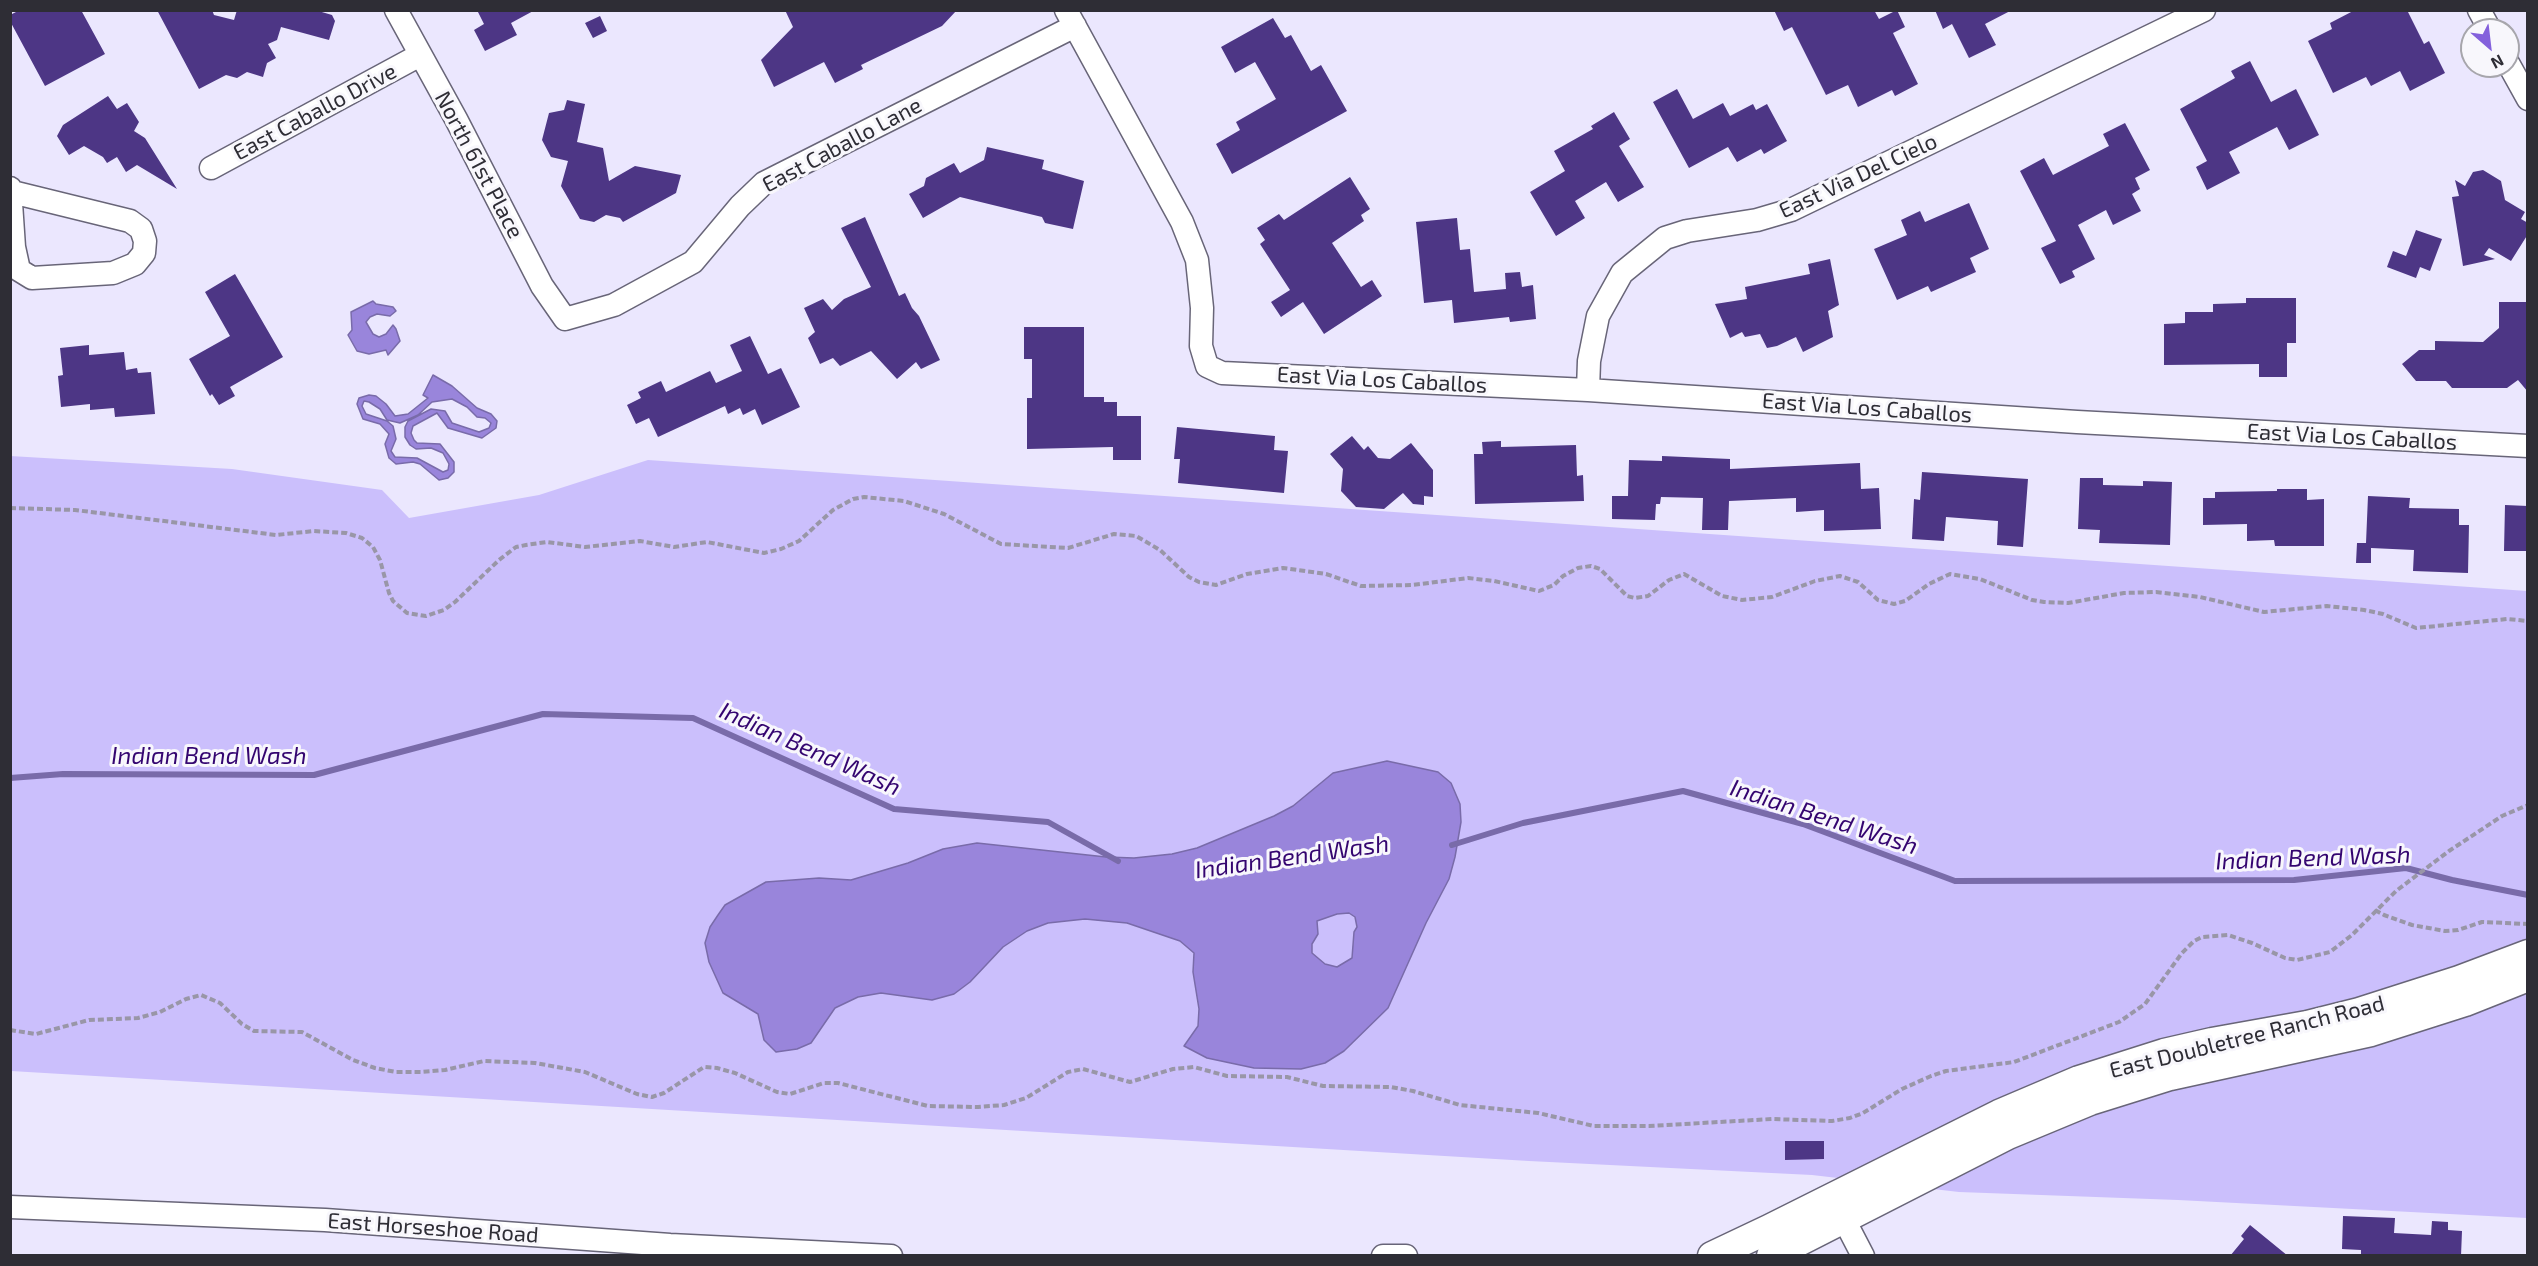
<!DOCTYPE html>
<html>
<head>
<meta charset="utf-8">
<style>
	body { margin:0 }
	#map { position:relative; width:2538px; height:1266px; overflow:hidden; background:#ebe7fe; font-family:"Exo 2",sans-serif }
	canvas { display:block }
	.frame { position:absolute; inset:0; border:12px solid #2e2d35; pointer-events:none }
	.north { position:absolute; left:2460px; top:18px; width:60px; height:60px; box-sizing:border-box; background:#f8f7fc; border:2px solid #a7a6ac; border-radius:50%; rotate:152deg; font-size:16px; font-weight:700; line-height:24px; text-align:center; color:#2e2d35 }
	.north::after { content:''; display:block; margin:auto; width:21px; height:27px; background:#8461dc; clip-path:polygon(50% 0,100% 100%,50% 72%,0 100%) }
</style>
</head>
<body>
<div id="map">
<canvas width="2538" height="1266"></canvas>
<div class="frame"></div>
<div class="north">N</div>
</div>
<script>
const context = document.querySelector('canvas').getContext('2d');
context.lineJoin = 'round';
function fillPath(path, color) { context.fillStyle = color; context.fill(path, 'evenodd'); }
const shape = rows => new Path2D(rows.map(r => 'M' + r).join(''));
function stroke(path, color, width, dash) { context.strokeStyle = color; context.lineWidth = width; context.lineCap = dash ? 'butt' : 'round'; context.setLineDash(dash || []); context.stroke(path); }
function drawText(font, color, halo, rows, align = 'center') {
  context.font = font + ' "Exo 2",sans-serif'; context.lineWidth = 6; context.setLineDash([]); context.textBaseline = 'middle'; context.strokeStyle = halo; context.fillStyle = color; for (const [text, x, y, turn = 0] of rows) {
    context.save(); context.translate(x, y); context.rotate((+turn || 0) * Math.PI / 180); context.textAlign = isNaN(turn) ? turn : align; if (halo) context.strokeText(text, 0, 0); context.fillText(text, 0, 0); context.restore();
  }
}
fillPath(shape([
	[10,456,232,469,382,490,409,518,539,495,648,460,2527,591,2527,1218,2178,1200,1959,1192,1812,1175,1529,1161,11,1071]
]), '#cbbffc');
const water = shape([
	[373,301,376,304,393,307,396,311,390,316,377,314,370,317,366,322,373,334,379,337,386,334,393,325,396,329,400,341,388,355,386,350,369,354,357,351,348,335,352,330,351,312,373,301],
	[433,375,452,386,477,408,491,414,497,421,496,428,482,438,448,428,437,413,413,426,411,433,414,440,417,443,440,444,454,462,454,472,448,478,439,480,420,464,413,462,396,464,389,458,385,444,389,434,380,424,363,419,357,404,359,398,369,395,376,396,386,404,395,416,408,414,428,398,423,395,433,375],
	[452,399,467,407,477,417,485,418,491,423,489,428,479,432,452,423,445,411,431,409,408,421,405,427,405,437,410,445,416,449,431,448,443,453,449,464,448,470,443,472,417,458,395,457,391,451,396,439,393,426,387,421,366,414,362,406,364,401,369,402,380,409,387,420,400,423,418,415,432,402,452,399],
	[1387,761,1438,772,1451,783,1460,804,1461,822,1455,857,1449,879,1426,923,1388,1008,1344,1051,1325,1063,1301,1069,1254,1068,1207,1058,1184,1046,1198,1026,1199,1009,1193,972,1194,953,1180,941,1127,923,1085,919,1048,923,1027,931,1003,947,970,982,954,994,932,1000,881,993,858,997,835,1008,811,1043,797,1049,776,1052,764,1040,758,1014,723,993,709,962,705,943,710,927,718,915,725,905,766,882,819,878,851,880,908,863,943,849,977,843,1106,857,1134,858,1172,854,1197,848,1274,816,1293,806,1333,773,1387,761],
	[1349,913,1355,917,1357,927,1354,932,1352,958,1337,967,1325,964,1312,953,1312,944,1318,934,1317,921,1337,914,1349,913]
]);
fillPath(water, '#9985db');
stroke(water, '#796ba9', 1.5);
stroke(shape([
	[10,778,63,774,314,775,543,714,693,718,894,809,1048,822,1118,861],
	[1452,845,1523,823,1683,791,1803,824,1955,881,2294,880,2406,868,2452,880,2528,895]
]), '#796ba9', 6);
fillPath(shape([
	[20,10,81,10,105,54,45,86,10,21,10,15],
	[157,10,212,10,214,15,234,20,237,10,315,10,332,15,335,21,329,40,281,27,277,40,268,44,276,58,267,63,263,77,247,72,237,78,226,75,199,89],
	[477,10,535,10,511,23,517,35,485,51,474,30,484,24],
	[785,10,957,10,942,26,861,65,863,69,835,83,824,62,774,87,761,60,793,27],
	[1774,10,1874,10,1879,19,1897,10,1905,27,1893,33,1918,84,1895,96,1892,90,1858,107,1848,85,1826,95,1792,27,1784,31],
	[1935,10,2012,10,1985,24,1996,45,1969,58,1952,24,1943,29],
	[2355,10,2407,10,2424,44,2429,41,2445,73,2410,91,2400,71,2371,86,2366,77,2333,93,2308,41,2332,29,2330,23],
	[600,16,607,31,593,38,585,23],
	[1273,18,1285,38,1291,35,1311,71,1321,65,1347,111,1232,174,1216,144,1240,130,1236,122,1276,99,1255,62,1235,73,1221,47],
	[2250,61,2271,102,2296,89,2319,135,2289,150,2277,127,2229,152,2240,173,2207,190,2196,167,2207,161,2180,109,2235,78,2231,71],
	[1677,89,1693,119,1723,103,1730,116,1753,104,1756,110,1767,104,1787,141,1764,154,1761,149,1737,162,1728,147,1689,168,1653,102],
	[108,96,117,109,127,103,139,122,134,131,145,138,177,189,137,165,126,172,117,157,107,163,103,157,84,146,69,155,57,136,63,125],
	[567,100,585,104,577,142,603,148,609,181,635,166,681,175,676,193,623,222,620,218,606,215,594,222,580,219,561,186,568,161,551,157,542,140,549,113,564,110],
	[1614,112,1630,139,1619,146,1644,187,1618,202,1606,182,1575,201,1585,218,1556,236,1530,192,1565,171,1554,151,1593,129,1591,126],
	[2125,123,2150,170,2135,178,2140,189,2132,194,2141,211,2113,225,2106,210,2078,225,2095,259,2072,271,2075,277,2060,284,2041,248,2056,241,2020,171,2044,158,2053,175,2109,146,2103,134],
	[987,147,1044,160,1042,169,1084,181,1073,229,1045,223,1042,217,960,197,923,218,909,194,924,186,926,178,954,163,960,173,984,160],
	[2483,170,2501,181,2505,200,2525,212,2521,219,2528,223,2528,234,2511,261,2489,248,2484,255,2495,259,2463,266,2452,197,2459,196,2455,180,2465,186,2473,172],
	[1350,177,1370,209,1361,215,1364,221,1332,243,1361,287,1372,280,1382,296,1324,334,1303,302,1281,317,1271,302,1290,290,1260,244,1265,240,1257,228,1279,214,1284,220],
	[1969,203,1989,249,1970,258,1976,272,1931,292,1928,286,1897,300,1874,249,1907,235,1901,220,1920,211,1925,222],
	[865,217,899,296,905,293,912,308,919,316,940,360,921,369,916,362,897,379,871,351,840,366,833,358,820,364,808,338,815,332,804,308,823,299,832,310,844,299,871,287,841,228],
	[1457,218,1460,250,1470,249,1474,292,1506,289,1505,273,1520,272,1522,287,1533,285,1536,319,1510,322,1509,317,1454,323,1452,300,1424,303,1416,222],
	[2416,230,2442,239,2430,271,2420,267,2416,278,2387,267,2393,251,2406,256],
	[1830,259,1839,305,1828,311,1833,337,1803,352,1796,337,1777,346,1767,348,1760,334,1745,337,1742,332,1730,338,1715,304,1747,299,1745,287,1810,274,1808,264],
	[235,274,283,357,230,387,235,396,219,405,212,394,210,396,189,359,230,336,205,292],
	[2246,298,2296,298,2296,343,2287,343,2287,377,2259,377,2259,364,2164,365,2164,324,2185,323,2185,312,2213,312,2213,304,2246,303],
	[2499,302,2528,302,2528,392,2518,380,2507,388,2452,388,2446,381,2416,381,2402,364,2419,350,2435,350,2435,341,2483,342,2499,328],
	[1024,327,1084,327,1084,397,1104,397,1104,402,1117,402,1117,416,1141,416,1141,460,1113,460,1113,447,1027,449,1027,398,1032,398,1032,359,1024,359],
	[750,336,768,374,781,368,800,407,762,425,755,409,743,415,740,408,728,414,725,406,658,437,649,418,636,424,627,405,641,398,638,392,661,381,666,392,710,371,716,383,742,371,730,345],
	[89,345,89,355,124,352,126,370,137,368,138,373,151,372,155,414,115,417,114,408,90,410,90,404,61,407,58,376,63,375,60,348],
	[1177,427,1275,436,1274,450,1288,451,1284,493,1178,483,1180,459,1174,459],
	[1352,436,1364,450,1368,446,1378,458,1390,459,1411,443,1433,470,1433,497,1424,496,1424,505,1413,504,1403,493,1384,509,1356,507,1341,491,1343,469,1330,454],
	[1501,441,1501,447,1576,445,1577,476,1583,475,1584,501,1475,504,1474,454,1483,454,1482,442],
	[1662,456,1730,459,1730,469,1860,463,1861,489,1879,488,1881,529,1824,531,1824,510,1796,512,1796,498,1729,501,1728,530,1702,530,1703,498,1661,497,1660,504,1656,504,1655,520,1612,519,1612,496,1628,496,1629,460,1662,461],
	[1922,472,2028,479,2023,547,1997,545,1998,521,1946,517,1944,541,1912,539,1914,499,1920,500],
	[2080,478,2103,478,2103,485,2143,486,2143,481,2172,482,2170,545,2099,543,2100,530,2078,529],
	[2277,489,2307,489,2307,500,2324,499,2324,546,2275,546,2274,540,2247,541,2247,524,2203,525,2203,498,2215,498,2215,492,2277,491],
	[2368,496,2410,498,2409,508,2459,509,2459,525,2469,525,2468,573,2413,571,2414,550,2371,548,2371,563,2356,563,2357,543,2366,543],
	[2505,505,2528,506,2528,551,2504,551],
	[1785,1141,1824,1141,1824,1159,1785,1160],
	[2343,1216,2395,1218,2394,1233,2431,1235,2432,1221,2448,1222,2448,1230,2462,1231,2461,1256,2361,1256,2361,1250,2342,1249],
	[2250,1225,2288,1256,2230,1256,2244,1239,2241,1236]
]), '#4d3685');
const minor = shape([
	[396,10,456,119,542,286,565,319,614,305,693,262,740,206,764,183,1075,26],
	[1066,10,1182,222,1197,260,1202,308,1201,346,1207,366,1222,373,1588,390,2077,422,2528,446],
	[2479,10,2490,30],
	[2508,63,2528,99],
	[211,168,420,55],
	[10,188,14,247,19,270,32,278,113,273,135,264,144,253,145,241,141,229,130,221,12,192],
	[1588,390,1589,361,1598,316,1622,273,1665,238,1687,231,1757,220,1791,210,2204,10],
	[1836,1204,1863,1256],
	[10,1207,325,1220,670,1245,891,1256],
	[1383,1256,1406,1256]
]);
const major = shape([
	[1712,1256,1769,1229,1999,1114,2079,1080,2164,1053,2212,1042,2307,1025,2359,1012,2459,980,2528,954],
	[1771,1256,2008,1135,2090,1101,2170,1076,2371,1032,2465,1002,2528,977]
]);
stroke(minor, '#686578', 25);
stroke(major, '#686578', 31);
stroke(shape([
	[10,508,75,510,276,535,314,531,346,533,362,538,373,547,380,560,389,593,393,601,407,613,426,616,444,610,455,602,499,560,516,547,526,545,547,542,585,547,640,541,674,547,707,542,764,553,781,549,799,541,833,510,853,499,864,497,904,501,944,514,1001,544,1068,548,1114,534,1136,536,1160,550,1189,577,1199,582,1216,585,1247,574,1283,568,1326,574,1361,586,1412,585,1468,578,1494,581,1539,591,1554,585,1563,576,1578,568,1591,566,1600,569,1627,596,1635,598,1648,596,1669,580,1684,574,1722,596,1742,600,1772,597,1815,581,1840,576,1858,582,1878,600,1894,604,1905,601,1929,584,1950,574,1980,579,2032,600,2044,602,2068,603,2124,593,2156,592,2200,597,2264,612,2327,606,2364,610,2383,614,2416,628,2507,619,2528,621],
	[2375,910,2384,915,2412,925,2445,931,2458,930,2482,922,2528,924],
	[10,1030,36,1034,89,1020,138,1018,160,1012,186,999,201,995,220,1003,242,1024,254,1031,302,1032,353,1060,375,1068,396,1072,421,1072,445,1070,484,1061,535,1063,585,1072,637,1094,652,1097,664,1093,704,1067,717,1068,735,1073,777,1092,790,1094,824,1083,838,1083,928,1106,978,1107,1004,1105,1026,1098,1068,1072,1083,1069,1130,1082,1173,1069,1194,1067,1227,1076,1287,1077,1323,1086,1391,1087,1413,1091,1460,1105,1538,1113,1594,1126,1649,1126,1772,1119,1832,1121,1850,1118,1863,1113,1902,1089,1931,1076,1946,1071,2014,1062,2119,1022,2145,1004,2182,953,2194,941,2202,937,2228,935,2252,943,2285,958,2297,960,2330,952,2352,935,2396,891,2449,851,2502,816,2528,805]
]), '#9996a7', 4, [6, 3]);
stroke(minor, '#fff', 22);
stroke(major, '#fff', 28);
drawText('22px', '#2e2d35', '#f8f7fc', [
	["East Caballo Drive",315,112,-28],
	["East Caballo Lane",842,145,-28],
	["North 61st Place",479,165,62],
	["East Via Del Cielo",1858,176,-25],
	["East Via Los Caballos",1382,380,3],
	["East Via Los Caballos",1867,408,4],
	["East Via Los Caballos",2352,437,3],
	["East Doubletree Ranch Road",2247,1037,-14],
	["East Horseshoe Road",433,1228,4]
]);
drawText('italic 24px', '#340570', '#f8f7fc', [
	["Indian Bend Wash",810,749,24],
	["Indian Bend Wash",209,756],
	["Indian Bend Wash",1824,817,18],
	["Indian Bend Wash",1292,857,-8],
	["Indian Bend Wash",2313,858,-2]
]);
</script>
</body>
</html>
